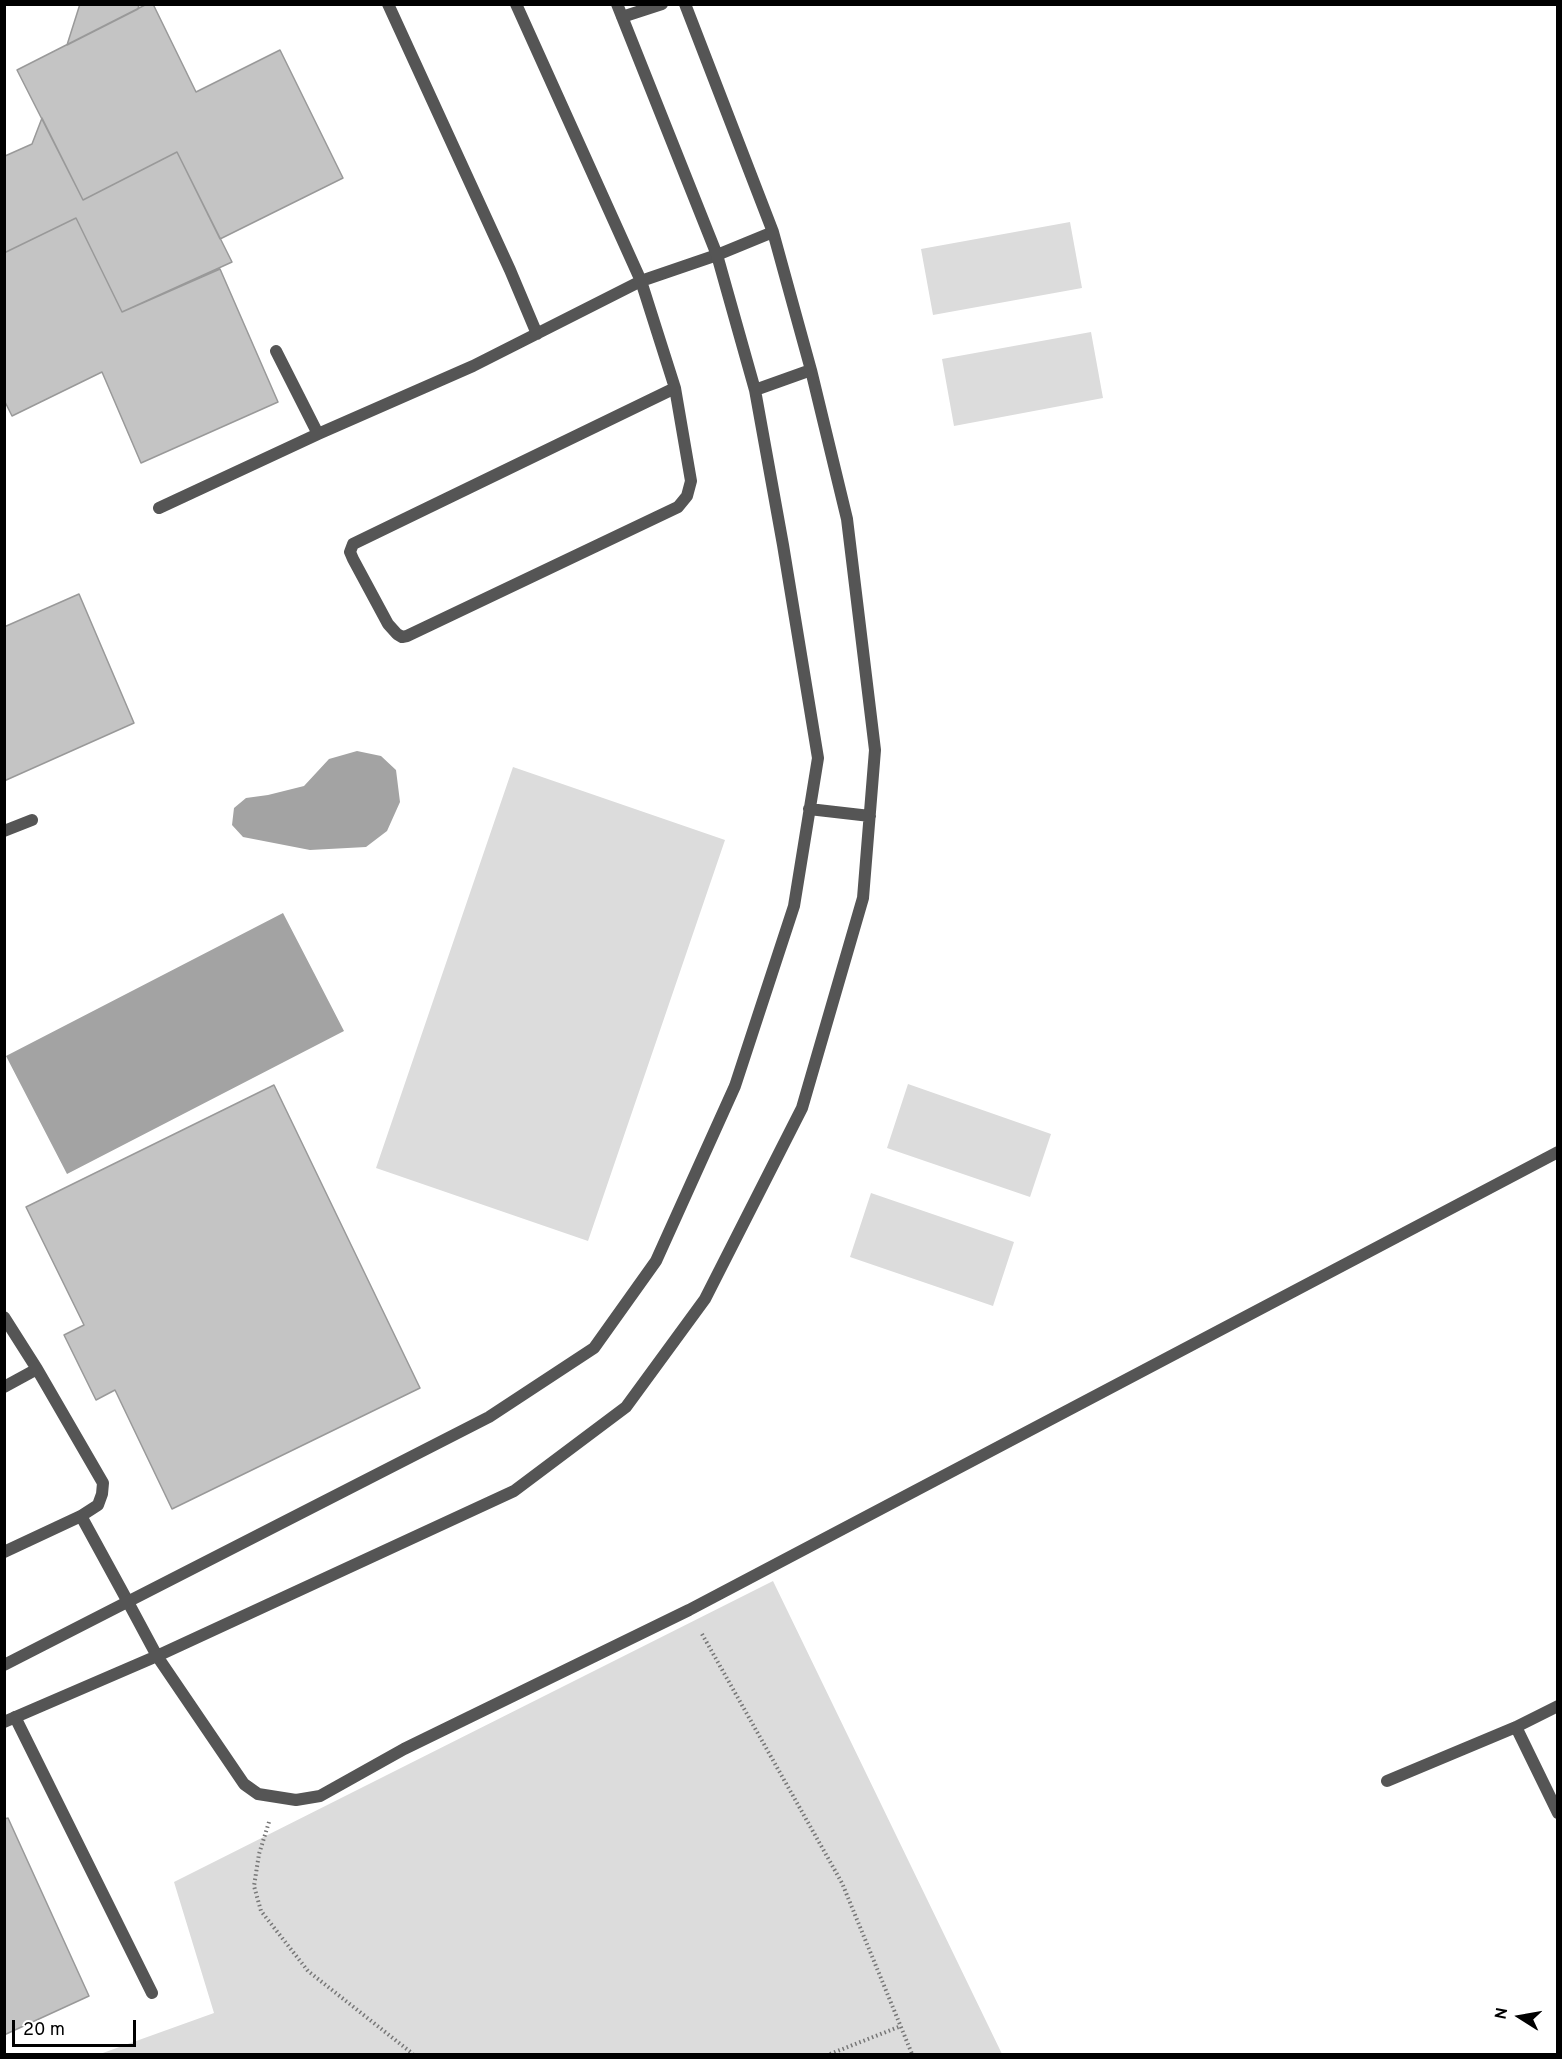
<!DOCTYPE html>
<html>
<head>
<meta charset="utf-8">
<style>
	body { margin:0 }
	#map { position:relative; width:1562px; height:2059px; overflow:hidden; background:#fff; font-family:Overpass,sans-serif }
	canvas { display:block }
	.frame { position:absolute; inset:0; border:6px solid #000; pointer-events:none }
	.north { position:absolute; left:1490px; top:1987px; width:60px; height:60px; -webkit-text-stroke:4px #fff; paint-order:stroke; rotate:281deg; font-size:16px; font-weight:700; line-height:24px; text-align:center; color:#000 }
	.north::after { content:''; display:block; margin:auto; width:21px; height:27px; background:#000; clip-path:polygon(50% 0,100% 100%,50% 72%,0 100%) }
	.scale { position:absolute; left:12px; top:2020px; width:124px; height:27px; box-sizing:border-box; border:3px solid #000; border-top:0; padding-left:8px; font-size:18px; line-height:21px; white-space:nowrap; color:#000; -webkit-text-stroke:4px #fff; paint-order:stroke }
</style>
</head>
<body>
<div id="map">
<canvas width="1562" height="2059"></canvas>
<div class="frame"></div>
<div class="north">N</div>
<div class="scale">20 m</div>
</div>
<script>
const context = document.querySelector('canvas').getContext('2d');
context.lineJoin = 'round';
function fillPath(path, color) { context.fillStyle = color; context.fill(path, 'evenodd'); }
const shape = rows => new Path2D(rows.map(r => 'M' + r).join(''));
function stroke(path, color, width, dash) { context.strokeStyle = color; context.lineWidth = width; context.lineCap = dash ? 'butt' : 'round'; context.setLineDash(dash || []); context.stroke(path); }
fillPath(shape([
	[1070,222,1082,288,933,315,921,249],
	[1091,332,1103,398,954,426,942,359],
	[513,767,725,840,588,1241,376,1168],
	[908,1084,1051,1134,1030,1197,887,1148],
	[871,1193,1014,1242,993,1306,850,1257],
	[773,1581,1002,2054,100,2054,214,2013,174,1882]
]), '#dcdcdc');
fillPath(shape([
	[357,751,381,756,396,770,400,802,387,831,366,847,310,850,243,837,232,825,234,808,246,798,268,795,304,786,329,759],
	[283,913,344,1031,67,1174,6,1056]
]), '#a3a3a3');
const building = shape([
	[80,4,139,4,138,9,67,45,80,4],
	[147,4,153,4,196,92,280,50,343,178,220,239,177,152,83,200,17,70,147,4],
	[42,118,83,200,177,152,232,262,122,312,76,218,4,253,4,159,5,156,32,144,42,118],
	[76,218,122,312,220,269,278,402,141,463,102,372,12,416,4,400,4,253,76,218],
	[79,594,134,723,4,781,4,627,79,594],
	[274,1085,420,1388,172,1509,115,1390,96,1400,64,1335,84,1325,26,1207,274,1085],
	[8,1818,89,1996,4,2035,4,1819,8,1818]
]);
fillPath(building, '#c4c4c4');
stroke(building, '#999', 1.5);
stroke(shape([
	[702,1634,842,1883,912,2054],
	[269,1822,259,1854,254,1886,261,1911,308,1971,413,2054],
	[830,2054,901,2026]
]), '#777', 4, [1.5, 3]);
stroke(shape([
	[388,4,510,270,537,334],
	[516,4,641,281,675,388,691,481,687,496,678,507,407,636,402,637,397,634,388,624,353,559,350,552,353,544,675,388],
	[276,351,318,434],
	[159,508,318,434,473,366,641,281,717,255],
	[4,831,32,820],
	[4,1317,37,1369,103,1483,102,1494,98,1505,81,1516,4,1552],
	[4,1387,37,1369],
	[81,1516,128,1602],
	[15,1717,152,1993]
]), '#555', 12);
stroke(shape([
	[622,17,662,4],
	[717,255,773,232],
	[755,390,811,370],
	[809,809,870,816],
	[128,1602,157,1656,244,1784,258,1794,296,1800,320,1796,404,1749,689,1610,1558,1152],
	[4,1665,489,1417,594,1348,656,1261,735,1086,794,906,818,758,783,545,755,390,717,255,617,4],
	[4,1722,157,1656,514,1491,626,1407,705,1299,802,1108,863,898,875,750,847,519,811,370,773,232,685,4],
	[1516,1727,1558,1813],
	[1387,1781,1516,1727,1558,1706]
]), '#555', 12);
</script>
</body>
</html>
